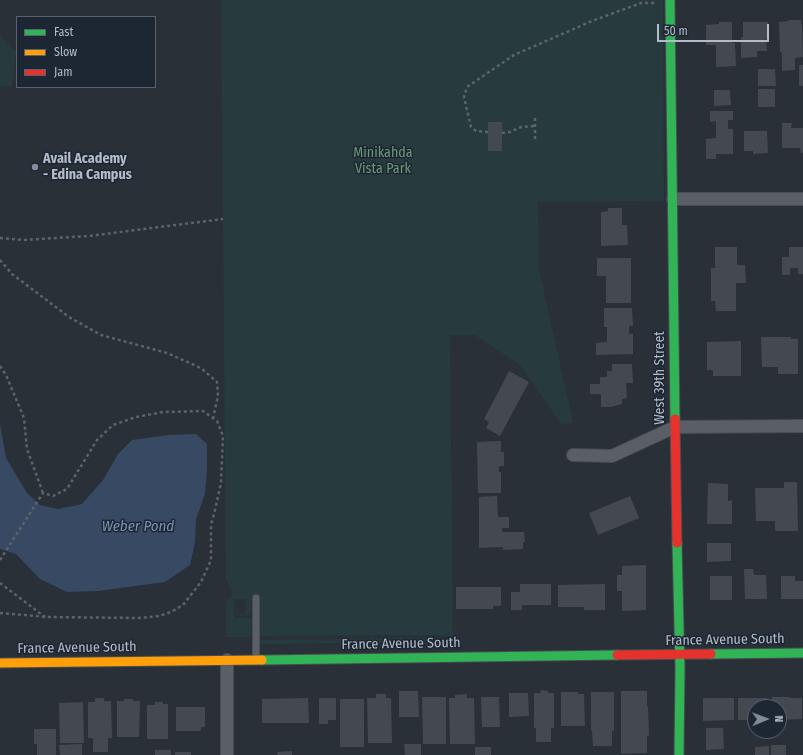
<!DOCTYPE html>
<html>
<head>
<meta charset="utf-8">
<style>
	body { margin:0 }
	#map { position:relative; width:803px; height:755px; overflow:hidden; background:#2a3038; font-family:"Fira Sans Condensed",sans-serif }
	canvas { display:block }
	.legend { position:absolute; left:16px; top:16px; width:140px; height:72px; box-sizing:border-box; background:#1d2633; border:1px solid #59626f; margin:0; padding:5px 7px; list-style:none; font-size:12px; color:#b4bcc9 }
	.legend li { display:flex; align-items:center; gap:8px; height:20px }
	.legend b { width:20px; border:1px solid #59626f }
	.north { position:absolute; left:747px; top:699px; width:40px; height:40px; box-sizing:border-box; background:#1d2633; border:1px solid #59626f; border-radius:50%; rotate:89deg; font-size:11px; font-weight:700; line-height:16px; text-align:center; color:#b4bcc9 }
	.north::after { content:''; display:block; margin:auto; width:14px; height:18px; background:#848b96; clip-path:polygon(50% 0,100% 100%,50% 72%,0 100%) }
	.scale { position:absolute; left:657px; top:24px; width:112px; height:18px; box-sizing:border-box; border:2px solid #b4bcc9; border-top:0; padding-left:5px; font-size:12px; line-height:14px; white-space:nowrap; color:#b4bcc9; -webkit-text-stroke:3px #1d2633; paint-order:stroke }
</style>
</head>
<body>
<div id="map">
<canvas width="803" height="755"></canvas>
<ul class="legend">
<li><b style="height:5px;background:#30b455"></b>Fast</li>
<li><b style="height:5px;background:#ff9f0a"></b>Slow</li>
<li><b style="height:5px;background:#e5322d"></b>Jam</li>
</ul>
<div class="north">N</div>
<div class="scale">50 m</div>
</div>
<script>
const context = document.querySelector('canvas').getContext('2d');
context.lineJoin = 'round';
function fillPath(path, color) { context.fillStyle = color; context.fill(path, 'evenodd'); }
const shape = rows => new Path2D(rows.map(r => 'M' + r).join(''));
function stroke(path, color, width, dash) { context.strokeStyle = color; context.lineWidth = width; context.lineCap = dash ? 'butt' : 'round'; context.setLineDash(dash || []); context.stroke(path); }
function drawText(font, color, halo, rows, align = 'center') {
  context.font = font + ' "Fira Sans Condensed",sans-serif'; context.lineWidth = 3; context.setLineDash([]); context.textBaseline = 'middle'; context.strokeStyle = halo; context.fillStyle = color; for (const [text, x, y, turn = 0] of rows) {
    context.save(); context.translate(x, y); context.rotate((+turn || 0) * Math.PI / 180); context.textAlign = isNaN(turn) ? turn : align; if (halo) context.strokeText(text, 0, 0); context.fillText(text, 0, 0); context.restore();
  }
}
fillPath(shape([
	[221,0,663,0,664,201,538,202,539,269,573,423,561,424,520,365,475,335,450,335,453,636,407,635,259,636,259,596,251,596,251,615,237,616,237,615,246,614,246,599,234,599,234,618,251,618,251,637,226,637,226,608,228,599,231,597,232,594,230,588,226,579],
	[0,36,16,52,12,86,0,87],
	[416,638,453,639,453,642,263,644,260,644,259,642,259,640]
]), '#273a3e');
fillPath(shape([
	[0,424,6,458,27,493,40,505,58,509,82,504,103,480,118,454,132,440,169,435,196,434,207,444,207,470,205,494,196,519,195,542,190,565,165,582,98,591,67,592,40,579,16,554,0,549]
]), '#384963');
fillPath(shape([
	[788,20,801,20,801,24,802,24,803,57,795,58,795,70,782,71,782,52,780,52,779,22,789,21],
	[719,22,732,22,732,43,735,43,736,66,716,67,716,45,706,45,706,25,719,24],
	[743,22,768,22,768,39,766,39,767,51,757,51,757,57,741,58,741,37,743,37],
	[799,65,803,65,803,86,799,86],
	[758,69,775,69,776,86,758,86],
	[758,89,775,89,775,107,758,107],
	[714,90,730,90,731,105,714,106],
	[710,111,733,111,733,120,728,120,728,129,733,129,733,154,716,154,716,159,706,159,706,139,716,138,716,121,710,122],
	[488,122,502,122,502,151,488,151],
	[782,123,792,123,791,128,803,128,803,153,801,153,800,148,782,148],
	[744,131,767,131,768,153,753,154,753,151,744,151],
	[608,208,622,208,622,225,627,225,628,245,601,246,601,212,608,211],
	[715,247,737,247,737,265,745,265,746,283,736,283,736,311,716,311,715,301,711,301,711,268,715,268],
	[789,247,803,247,803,274,798,274,798,268,790,268,790,275,782,275,782,257,789,257],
	[597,258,631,258,631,303,606,303,606,276,597,276],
	[604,308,632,308,633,326,629,326,629,334,633,334,633,354,596,355,596,343,607,342,607,327,604,327],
	[761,337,791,337,791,339,798,339,798,374,778,374,778,367,762,367],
	[741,341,741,376,713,376,713,370,707,370,707,342],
	[612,364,632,364,633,383,626,383,627,398,622,399,622,404,611,407,601,407,601,394,590,394,590,384,600,384,600,377,607,377,607,371,612,371],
	[509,371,529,382,500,436,486,428,489,422,484,419],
	[501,441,501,452,504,452,504,466,499,466,499,472,501,472,501,493,478,493,477,442],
	[784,482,797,482,798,531,775,531,775,521,756,521,755,488,784,488],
	[708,483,728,484,728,501,732,500,732,524,707,524],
	[497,496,498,517,509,517,509,528,502,528,502,532,524,532,525,542,523,542,523,549,503,550,503,547,479,548,479,497],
	[630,496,639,518,598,535,589,513],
	[707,543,731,543,731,561,707,562],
	[646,565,646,610,622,611,622,591,617,591,617,575,622,575,622,566],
	[744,569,753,569,754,575,766,575,767,599,745,599],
	[710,576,732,576,732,600,710,600],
	[781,576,795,576,795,581,803,581,803,599,781,599],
	[520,584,551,584,551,605,522,605,522,610,511,610,511,592,520,592],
	[605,584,605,610,584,610,584,607,558,607,558,585],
	[456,587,501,587,501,606,493,606,493,609,456,609],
	[541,690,548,691,548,693,554,693,554,728,551,728,551,742,536,742,536,728,534,728,534,693,540,693],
	[399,691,418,691,419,717,399,717],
	[621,691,647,691,647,707,648,707,649,736,647,736,647,753,621,754],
	[561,692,578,692,578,694,584,694,585,726,561,726],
	[591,692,614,692,614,731,612,731,612,746,593,746,592,731,591,731],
	[509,693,528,693,529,716,509,717],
	[376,694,386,694,386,698,391,698,392,743,368,743,367,698,376,698],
	[467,694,467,698,474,698,475,744,450,744,449,698,455,698,455,695],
	[422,697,446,697,446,744,423,744],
	[481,697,499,697,500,727,482,727],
	[772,697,790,697,790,698,802,698,802,719,779,720,779,707,772,707],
	[95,698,104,698,104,701,111,701,112,738,108,738,108,752,93,752,93,738,88,738,88,702,95,702],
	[308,698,309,723,262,723,262,699],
	[319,698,336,698,336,720,328,720,328,724,319,724],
	[703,698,734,698,734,720,703,721],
	[738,698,767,698,767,707,755,707,755,720,738,720],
	[124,699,133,699,133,701,140,701,139,737,117,737,117,701,124,701],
	[340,699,364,699,364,747,340,747],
	[83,702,84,743,60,743,59,703],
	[155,702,163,702,163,704,168,704,168,739,147,739,147,705,155,705],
	[176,707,205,707,205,727,201,727,201,731,176,731],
	[706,728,723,728,724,749,706,750],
	[34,729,56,729,56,755,37,755,37,744,34,744],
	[82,744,82,755,60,755,59,745],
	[404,744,421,744,421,755,405,755],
	[771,745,786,745,786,755,771,755],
	[769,746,769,755,755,755,755,747],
	[475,747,491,747,491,755,475,755],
	[155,750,171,750,171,755,155,755],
	[292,751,292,755,278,755,277,752],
	[175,752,191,752,191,755,175,755]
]), '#444950');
const lane = shape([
	[256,598,256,659]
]);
const street = shape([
	[673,199,803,199],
	[573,455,612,456,675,427,803,426],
	[227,660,227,755]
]);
const fast = shape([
	[670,0,675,419],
	[677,543,680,668,679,755],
	[711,654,803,653],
	[262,660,617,655]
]);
const slow = shape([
	[0,663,262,660]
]);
const jam = shape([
	[675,419,677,543],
	[617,655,711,654]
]);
stroke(lane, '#484c53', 8);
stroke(street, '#484c53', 14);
stroke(fast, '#484c53', 11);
stroke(slow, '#484c53', 11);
stroke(jam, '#484c53', 11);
stroke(shape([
	[488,132,476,131,471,127,464,97,467,87,514,55,592,21,641,3,656,3],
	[502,133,510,132,521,127,535,126],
	[535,139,535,116],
	[0,238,23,240,89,236,223,219],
	[0,260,12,274,69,317,101,335,167,353,201,368,217,382,218,396,213,418],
	[0,366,6,375,24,418,27,449,43,493],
	[0,560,43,493],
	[0,583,45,617],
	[0,613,46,617,139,618,159,616,171,612,183,605,201,582,211,560,211,525,215,510,221,483,223,436,217,421,203,411,163,412,136,417,113,425,97,440,67,489,53,496,43,493]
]), '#5d636a', 2.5, [3, 3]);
stroke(lane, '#5a5e66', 6);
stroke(street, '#5a5e66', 12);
stroke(fast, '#30b455', 9);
stroke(slow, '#ff9f0a', 9);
stroke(jam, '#e5322d', 9);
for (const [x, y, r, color] of [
	[35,167,4,"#848b96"]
]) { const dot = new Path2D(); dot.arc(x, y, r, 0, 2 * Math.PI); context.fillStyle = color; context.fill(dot); stroke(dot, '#1d2633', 1.5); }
drawText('14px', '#6b9a76', '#1d2633', [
	["Minikahda",383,153],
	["Vista Park",383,169]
]);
drawText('bold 14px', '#b4bcc9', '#1d2633', [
	["Avail Academy",43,159],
	["- Edina Campus",43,175]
], 'left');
drawText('14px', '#b4bcc9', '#1d2633', [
	["West 39th Street",660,378,-90],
	["France Avenue South",725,640,-1],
	["France Avenue South",401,644,-1],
	["France Avenue South",77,648,-1]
]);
drawText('italic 15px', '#7c92b1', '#1d2633', [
	["Weber Pond",138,527]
]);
</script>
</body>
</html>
